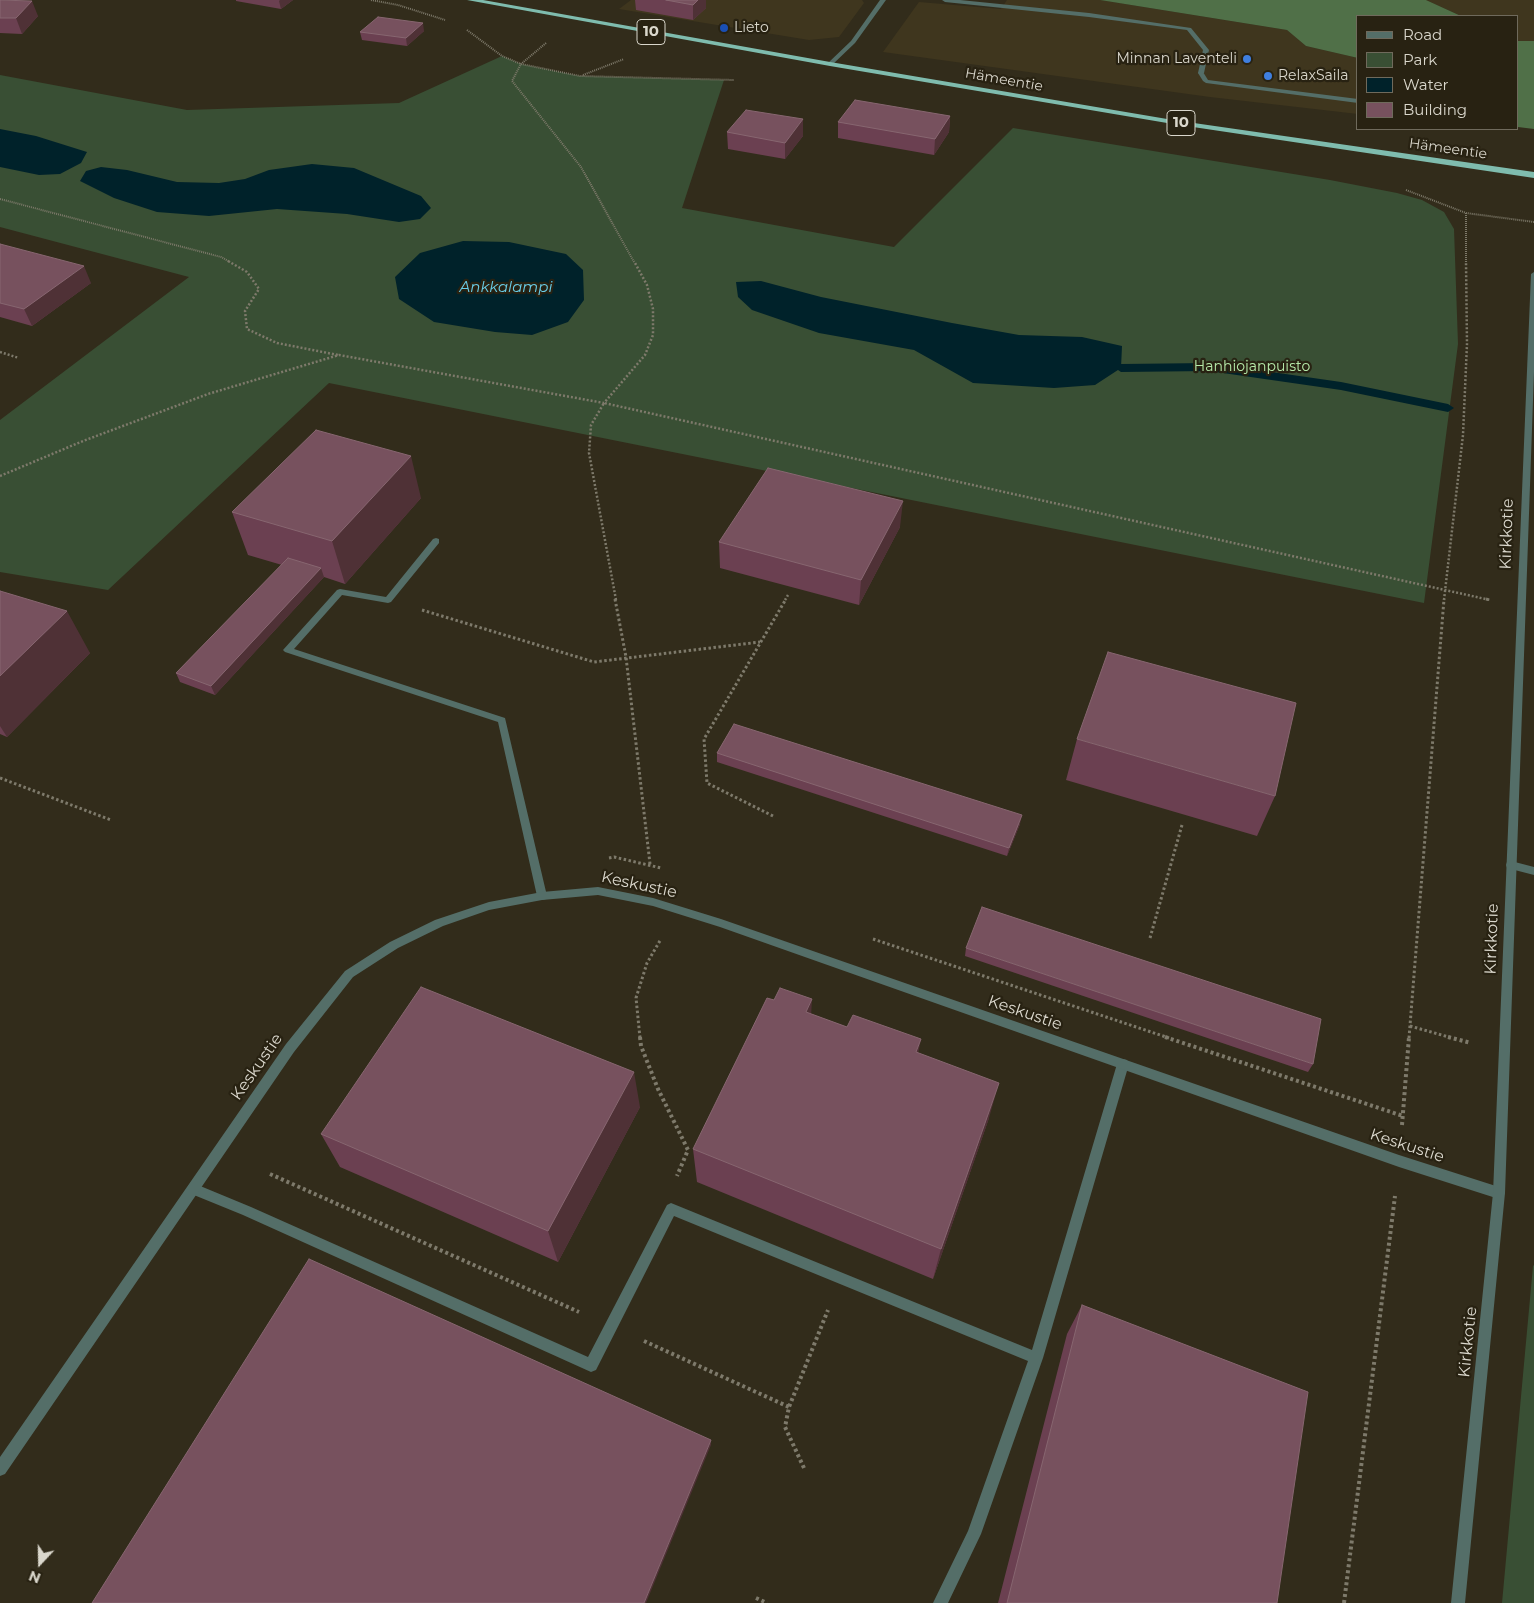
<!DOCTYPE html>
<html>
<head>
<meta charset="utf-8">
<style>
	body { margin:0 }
	#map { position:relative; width:1534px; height:1603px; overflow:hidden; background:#322c1b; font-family:Montserrat,sans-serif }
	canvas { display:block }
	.legend { position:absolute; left:1356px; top:15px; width:162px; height:115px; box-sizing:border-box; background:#282212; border:1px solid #6f6a5c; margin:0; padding:6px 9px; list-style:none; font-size:15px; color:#dad7cc }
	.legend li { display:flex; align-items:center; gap:10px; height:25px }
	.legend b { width:25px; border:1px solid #6f6a5c }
	.north { position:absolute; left:15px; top:1538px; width:50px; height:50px; -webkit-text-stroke:4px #282212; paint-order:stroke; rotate:201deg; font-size:14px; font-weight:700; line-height:20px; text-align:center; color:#dad7cc }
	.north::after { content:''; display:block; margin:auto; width:18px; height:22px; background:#dad7cc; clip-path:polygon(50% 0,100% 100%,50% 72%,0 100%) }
</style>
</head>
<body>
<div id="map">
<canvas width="1534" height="1603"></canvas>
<ul class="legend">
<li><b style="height:6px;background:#546e68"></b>Road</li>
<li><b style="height:14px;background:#394f34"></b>Park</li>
<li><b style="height:14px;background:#00222a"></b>Water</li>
<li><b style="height:14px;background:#77515e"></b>Building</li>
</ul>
<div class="north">N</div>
</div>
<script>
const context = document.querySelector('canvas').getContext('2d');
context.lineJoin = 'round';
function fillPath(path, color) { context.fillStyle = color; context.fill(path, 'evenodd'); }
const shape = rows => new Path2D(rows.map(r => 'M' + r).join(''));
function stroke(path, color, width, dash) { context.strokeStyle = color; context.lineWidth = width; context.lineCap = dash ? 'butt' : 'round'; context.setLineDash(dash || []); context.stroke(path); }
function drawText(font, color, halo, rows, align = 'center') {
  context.font = font + ' Montserrat,sans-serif'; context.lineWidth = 4.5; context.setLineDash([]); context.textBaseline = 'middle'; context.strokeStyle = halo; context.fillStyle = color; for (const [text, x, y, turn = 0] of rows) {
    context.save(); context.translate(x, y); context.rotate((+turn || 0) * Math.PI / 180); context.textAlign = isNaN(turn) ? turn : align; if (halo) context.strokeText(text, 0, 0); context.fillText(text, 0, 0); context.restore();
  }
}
fillPath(shape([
	[631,0,862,0,864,3,839,37,809,40,619,9],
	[1007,0,1100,0,1287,30,1306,46,1358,58,1358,114,1210,97,883,52,919,2,1001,9],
	[1426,0,1534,0,1534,41,1518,41,1518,16,1461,16]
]), '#3f361e');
fillPath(shape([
	[502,56,521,64,580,76,724,80,682,208,894,247,1013,128,1330,180,1397,193,1422,200,1444,212,1454,229,1458,344,1424,603,329,383,108,590,0,572,0,420,189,277,0,227,0,75,187,110,399,103],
	[1534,1265,1534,1603,1502,1603,1533,1266]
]), '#394f34');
fillPath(shape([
	[1100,0,1426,0,1461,16,1358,16,1358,58,1306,46,1287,30],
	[1518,41,1534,41,1534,129,1518,127]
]), '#507048');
fillPath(shape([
	[0,129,36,136,87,152,81,163,60,174,39,175,0,167],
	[312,164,354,168,421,196,431,208,420,219,399,222,347,214,277,209,209,216,157,212,114,198,80,181,86,171,101,167,127,170,177,182,219,183,245,179,269,170],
	[463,241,509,242,566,254,583,270,584,300,568,322,532,335,495,332,434,322,399,299,395,277,420,253],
	[761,281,821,297,952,323,1019,335,1082,337,1122,346,1121,368,1095,385,1054,388,973,383,914,350,819,333,752,310,738,297,736,282]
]), '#00222a');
fillPath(shape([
	[1209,363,1341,382,1448,404,1454,408,1448,412,1341,390,1209,371,1121,372,1115,368,1121,364,1209,363]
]), '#00222a');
stroke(shape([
	[371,0,398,5,445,20],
	[467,30,502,56,521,64,580,76,734,80],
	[546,43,521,64,512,81,581,167,634,262],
	[583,75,624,59],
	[1406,190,1466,213,1534,222],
	[0,199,221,257,230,262],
	[1466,213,1466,262]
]), '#7e7a6b', 2, [1, 1]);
stroke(shape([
	[228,261,247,272,259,289,245,311,247,329,277,343,338,355],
	[0,352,19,358],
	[0,476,83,441,208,394,339,355,604,403,645,355,653,335,653,309,647,285,634,261],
	[616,600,589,453,591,425,604,403,1490,600],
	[785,600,788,595],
	[1444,600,1463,435,1467,344,1466,261]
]), '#7e7a6b', 2.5, [2, 2]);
stroke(shape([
	[615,599,626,657,650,864],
	[1486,599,1490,600],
	[422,610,594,662,760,642],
	[0,778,111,820],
	[773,816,707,783,704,739,786,599],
	[609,858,614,857,661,868],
	[1150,938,1182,825],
	[873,939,1169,1038],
	[1410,1026,1452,1038],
	[640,1038,636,998,647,963,661,939],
	[1409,1038,1444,599]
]), '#7e7a6b', 3, [2.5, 2.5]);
stroke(shape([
	[640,1037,641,1046,658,1089,688,1150,677,1176],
	[1165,1037,1403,1116],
	[1448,1037,1471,1043],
	[1402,1125,1409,1037],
	[270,1174,579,1312],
	[644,1341,789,1407],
	[804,1468,785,1427,789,1407,828,1310],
	[756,1598,767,1603],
	[1344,1603,1395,1196]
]), '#7e7a6b', 4, [3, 3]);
fillPath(shape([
	[1199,72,1203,72,1208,80,1358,99,1358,103,1206,83,1203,81,1198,73,1199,72],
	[436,538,439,539,439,543,391,602,388,603,342,595,294,649,505,718,547,896,546,899,542,900,538,899,537,896,498,722,285,652,283,650,337,590,340,589,386,597,433,539,436,538],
	[1511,861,1534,867,1534,875,1507,868,1506,865,1507,862,1511,861],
	[1123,1059,1127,1060,1129,1064,1043,1358,981,1534,948,1603,933,1603,968,1531,1028,1361,674,1216,596,1370,591,1372,243,1215,189,1193,187,1189,189,1185,193,1183,251,1207,588,1357,667,1205,671,1203,1032,1350,1117,1064,1119,1060,1123,1059]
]), '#546e68');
fillPath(shape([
	[880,0,886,0,855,43,832,65,828,65,828,63,851,41,880,0],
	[942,0,960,0,1089,13,1191,28,1209,50,1204,73,1201,75,1198,73,1203,50,1187,30,1089,17,945,2,942,0],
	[598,887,653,898,721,919,1399,1155,1499,1187,1503,1189,1505,1193,1503,1197,1499,1199,1399,1167,720,927,653,906,598,895,542,900,489,910,443,926,398,948,353,977,294,1052,5,1474,0,1476,0,1457,286,1044,345,971,390,942,435,920,489,902,542,892,598,887]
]), '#546e68');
fillPath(shape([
	[1534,272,1534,372,1505,1193,1465,1603,1451,1603,1493,1193,1531,274,1534,272]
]), '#546e68');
fillPath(shape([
	[467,0,483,0,830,62,1173,120,1534,172,1534,178,1173,124,830,66,467,0]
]), '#7fbcae');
fillPath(shape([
	[0,0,38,16,22,34,0,33],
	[236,0,293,0,281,9,236,1],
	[635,0,706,0,706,8,693,20,636,10],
	[424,31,407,46,362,40,360,32],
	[950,116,949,132,934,155,838,138,838,122],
	[727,132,803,136,785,159,728,149],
	[0,244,91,283,32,326,0,317],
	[421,498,345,584,324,577,215,695,180,682,176,673,282,565,248,555,232,512],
	[900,527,859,605,720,568,719,542],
	[0,591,90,653,7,737,0,734],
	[1077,739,1275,796,1257,836,1066,780],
	[717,753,1020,824,1007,856,717,762],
	[966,948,1313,1064,1308,1072,965,956],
	[811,1014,918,1053,989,1118,933,1279,697,1182,693,1149],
	[640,1107,558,1262,340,1167,321,1134],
	[1082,1305,1277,1603,998,1603,1067,1334]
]), '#6b4051');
fillPath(shape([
	[280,0,293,0,281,9,279,1],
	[698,0,706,0,706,8,693,20,693,5],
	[32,1,38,16,22,34,16,18],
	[423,23,424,31,407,46,406,38],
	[950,116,949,132,934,155,935,139],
	[803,119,803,136,785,159,785,143],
	[84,266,91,283,32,326,24,309],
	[411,456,421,498,345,584,332,541],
	[903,501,900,527,859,605,861,580],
	[321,568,324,577,215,695,211,686],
	[67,611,90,653,7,737,0,726,0,676],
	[1022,815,1020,824,1007,856,1009,848],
	[812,999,810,1036,806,1012],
	[921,1039,914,1075,916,1052],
	[634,1072,640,1107,558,1262,548,1231],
	[999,1083,989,1118,933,1279,941,1249],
	[711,1440,711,1445,646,1603,644,1603]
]), '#4f3136');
const building = shape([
	[0,0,32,1,16,18,0,18,0,0],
	[666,0,698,0,693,5,666,0],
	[378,17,423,23,406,38,360,32,378,17],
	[855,100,950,116,935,139,838,122,855,100],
	[746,110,803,119,785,143,727,132,746,110],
	[0,244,84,266,24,309,0,303,0,244],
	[316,430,411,456,332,541,232,512,316,430],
	[768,468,903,501,861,580,719,542,768,468],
	[288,558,321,568,211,686,176,673,288,558],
	[0,591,67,611,0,676,0,591],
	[1108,652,1296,703,1275,796,1077,739,1108,652],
	[734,724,1022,815,1009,848,717,753,734,724],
	[982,907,1321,1019,1313,1064,966,948,982,907],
	[421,987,634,1072,548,1231,321,1134,421,987],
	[780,988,812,999,806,1012,847,1027,853,1015,921,1039,916,1052,999,1083,941,1249,693,1149,767,998,774,1000,780,988],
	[309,1259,711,1440,644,1603,92,1603,309,1259],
	[1082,1305,1308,1392,1277,1603,1007,1603,1082,1305]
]);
fillPath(building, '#77515e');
stroke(building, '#876670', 1);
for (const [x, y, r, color] of [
	[724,28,5,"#1a4fb4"],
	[1247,59,5,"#3f7fe0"],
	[1268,76,5,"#3f7fe0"]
]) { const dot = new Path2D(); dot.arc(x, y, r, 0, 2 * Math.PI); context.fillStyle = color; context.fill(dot); stroke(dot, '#282212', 2); }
drawText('14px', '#dad7cc', '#282212', [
	["Lieto",734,28],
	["Minnan Laventeli",1237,59,"right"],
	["RelaxSaila",1278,76]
], 'left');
drawText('14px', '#dad7cc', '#282212', [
	["Hämeentie",1004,80,10],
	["Hämeentie",1448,149,8]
]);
drawText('14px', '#b6eaaa', '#282212', [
	["Hanhiojanpuisto",1252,367]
]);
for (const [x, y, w] of [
	[651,32,28],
	[1181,123,28]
]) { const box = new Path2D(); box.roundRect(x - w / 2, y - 12.5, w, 25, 4); context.fillStyle = '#282212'; context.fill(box); stroke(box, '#dad7cc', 1); }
drawText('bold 15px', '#dad7cc', null, [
	["10",651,32],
	["10",1181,123]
]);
drawText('italic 15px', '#69cee9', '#282212', [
	["Ankkalampi",506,288]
]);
drawText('16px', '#dad7cc', '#282212', [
	["Kirkkotie",1507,534,-88],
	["Keskustie",639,885,12],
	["Kirkkotie",1492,939,-88],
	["Keskustie",1025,1013,19],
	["Keskustie",257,1067,-55],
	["Keskustie",1407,1146,18],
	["Kirkkotie",1468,1342,-84]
]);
</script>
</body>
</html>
